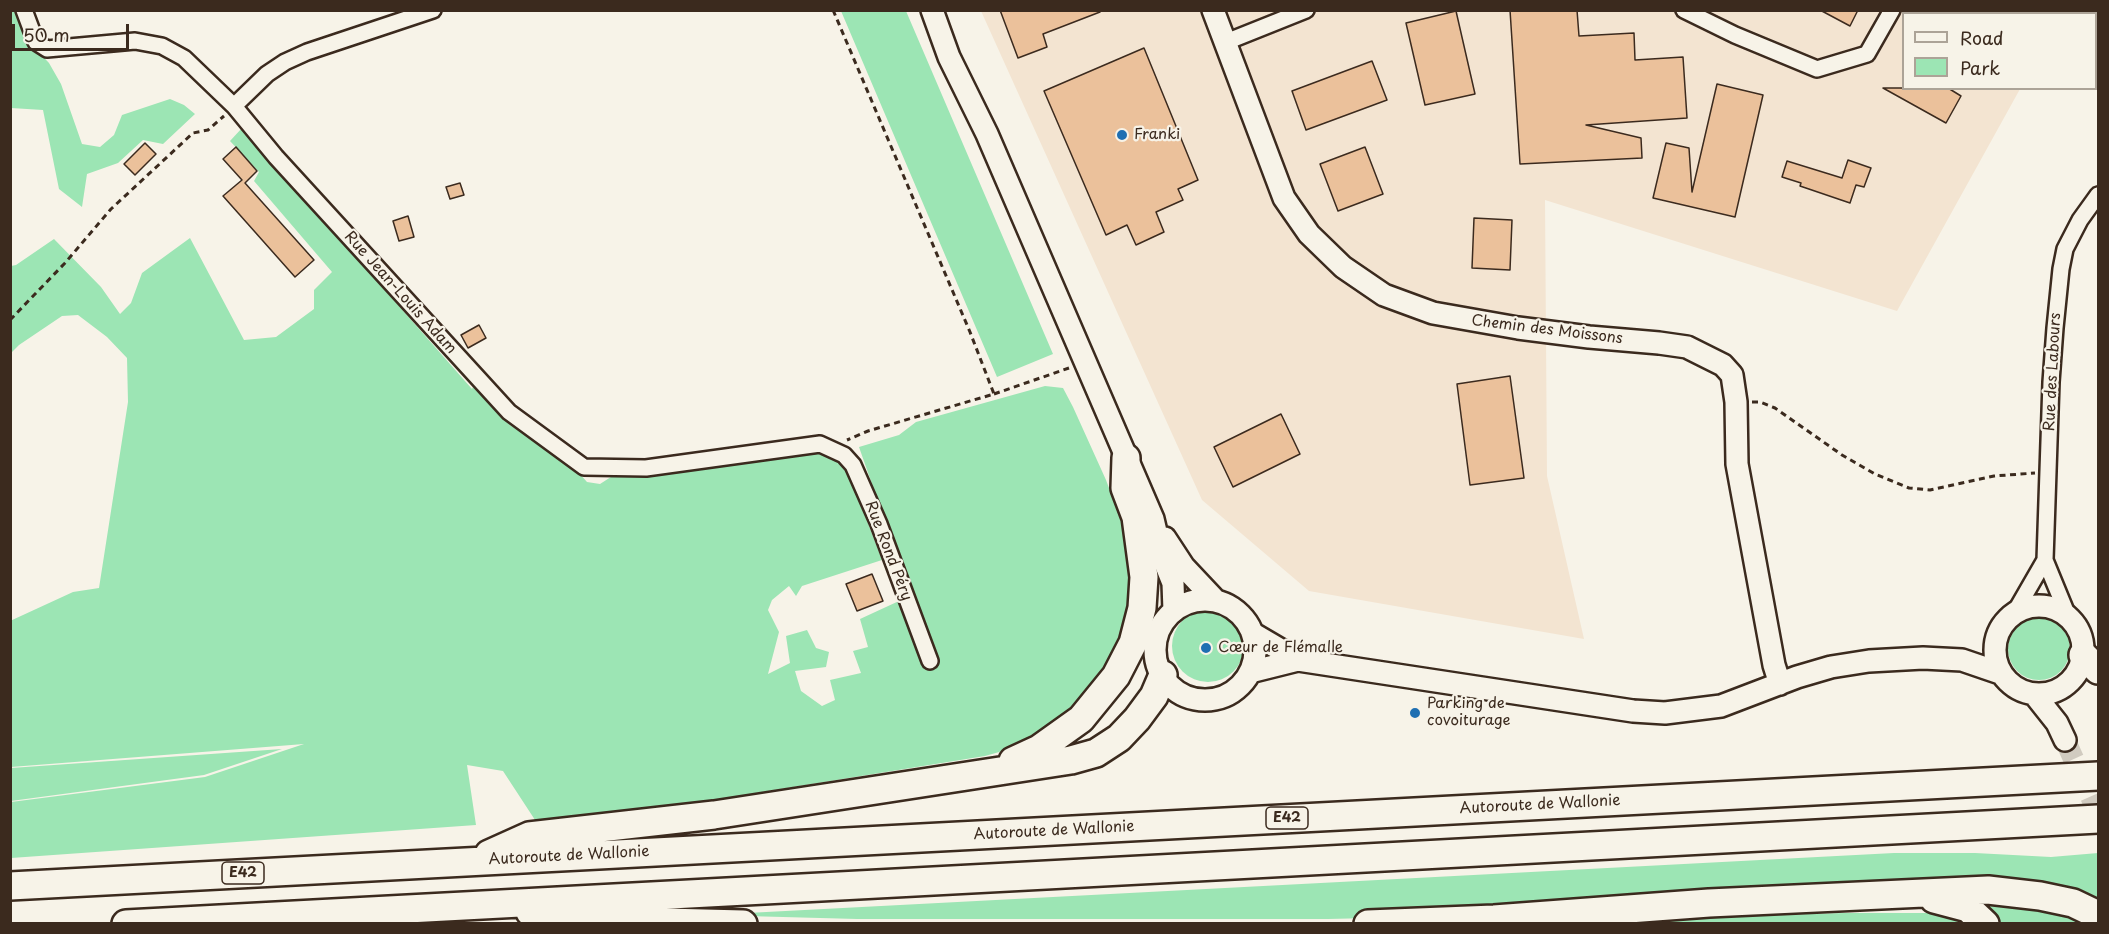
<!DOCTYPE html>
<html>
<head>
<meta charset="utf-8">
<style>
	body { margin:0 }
	#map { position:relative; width:2109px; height:934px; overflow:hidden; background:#f7f3e8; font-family:"Playpen Sans",sans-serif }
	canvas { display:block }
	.frame { position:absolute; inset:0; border:12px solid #3b2a1e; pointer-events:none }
	.legend { position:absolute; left:1902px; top:12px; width:195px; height:78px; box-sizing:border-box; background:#f7f3e8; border:2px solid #aca397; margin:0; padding:8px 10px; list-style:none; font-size:18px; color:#3b2a1e }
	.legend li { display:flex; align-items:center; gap:12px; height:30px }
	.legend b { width:30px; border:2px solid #aca397 }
	.scale { position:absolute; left:12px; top:24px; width:117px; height:27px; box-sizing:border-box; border:3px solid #3b2a1e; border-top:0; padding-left:8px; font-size:18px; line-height:21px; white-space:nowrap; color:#3b2a1e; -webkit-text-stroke:4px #f7f3e8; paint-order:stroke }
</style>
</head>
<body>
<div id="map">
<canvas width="2109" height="934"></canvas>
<div class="frame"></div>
<ul class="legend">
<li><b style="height:8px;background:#f7f3e8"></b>Road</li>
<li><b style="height:16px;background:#9ce5b4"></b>Park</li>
</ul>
<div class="scale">50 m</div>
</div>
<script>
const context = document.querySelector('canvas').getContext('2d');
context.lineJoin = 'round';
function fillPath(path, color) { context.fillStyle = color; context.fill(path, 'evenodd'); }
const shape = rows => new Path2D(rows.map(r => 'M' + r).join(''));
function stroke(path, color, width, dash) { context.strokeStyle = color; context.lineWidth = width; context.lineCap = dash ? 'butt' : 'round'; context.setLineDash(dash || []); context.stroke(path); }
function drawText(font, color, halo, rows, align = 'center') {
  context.font = font + ' "Playpen Sans",sans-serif'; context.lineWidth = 4.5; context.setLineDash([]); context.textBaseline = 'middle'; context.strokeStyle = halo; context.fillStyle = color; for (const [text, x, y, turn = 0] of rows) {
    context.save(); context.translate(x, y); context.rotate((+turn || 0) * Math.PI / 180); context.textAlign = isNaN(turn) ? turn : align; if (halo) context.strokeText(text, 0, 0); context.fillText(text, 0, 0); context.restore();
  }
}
fillPath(shape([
	[981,11,2064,11,2062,14,1904,14,1904,88,2020,89,1897,311,1545,200,1547,476,1584,639,1309,591,1202,500]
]), '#f3e4d1');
fillPath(shape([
	[10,11,18,11,29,42,49,63,61,84,82,144,100,147,114,135,122,115,170,99,184,105,195,114,163,144,143,140,118,163,87,174,82,207,59,189,43,110,11,108],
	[841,11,906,11,1053,354,997,377],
	[242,128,472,389,473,387,510,425,570,463,587,482,600,484,614,475,819,452,837,458,847,468,882,560,802,586,796,596,789,586,772,600,768,610,779,632,768,674,790,663,786,636,807,630,816,648,829,652,826,667,795,671,801,691,822,706,835,700,830,680,861,673,853,651,868,647,860,619,899,601,915,645,927,641,859,447,899,435,916,422,1045,386,1063,388,1073,407,1106,480,1133,552,1129,637,1070,718,1017,747,985,756,725,798,537,823,503,771,467,765,476,825,11,858,11,802,205,777,304,744,11,767,10,621,73,592,99,588,128,402,127,358,107,337,78,315,62,316,19,345,11,353,11,266,16,265,54,239,101,287,120,314,131,303,142,273,190,238,244,340,276,337,314,309,314,290,332,272,254,181,259,172,230,141],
	'1172 646a36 36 0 1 1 72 0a36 36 0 1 1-72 0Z',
	'2008 649a31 31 0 1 1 62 0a31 31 0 1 1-62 0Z',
	[282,749,204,775,11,801,11,768],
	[1894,853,1975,853,2051,857,2098,853,2098,901,1328,919,857,919,709,915],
	[1978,903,2015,906,2067,915,2080,920,2084,923,1996,923],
	[1844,913,1945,913,1973,924,1594,924,1701,917]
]), '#9ce5b4');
const building = shape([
	[1000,10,1100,10,1100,12,1043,34,1047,47,1018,58,1000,10],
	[1510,10,1577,10,1579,36,1634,33,1635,60,1683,57,1687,118,1586,125,1641,138,1642,158,1520,164,1510,10],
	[1820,10,1858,10,1850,26,1820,10],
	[1456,11,1475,94,1425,105,1406,23,1456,11],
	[1144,48,1198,180,1178,189,1183,200,1156,212,1164,232,1136,245,1127,225,1106,235,1044,91,1144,48],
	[1372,61,1387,100,1306,130,1292,91,1372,61],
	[1717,84,1763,95,1735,217,1653,198,1666,143,1689,148,1692,192,1717,84],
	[1883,88,1948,88,1961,96,1946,123,1883,88],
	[145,143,156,154,135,175,124,164,145,143],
	[236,147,257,171,245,183,314,260,295,277,223,196,242,180,223,159,236,147],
	[1365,147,1383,194,1338,211,1320,164,1365,147],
	[1848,160,1871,168,1864,187,1856,185,1850,203,1800,186,1801,183,1782,177,1787,161,1842,178,1848,160],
	[460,183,464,195,450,199,446,187,460,183],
	[408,216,414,237,399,241,393,221,408,216],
	[1474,218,1512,220,1510,270,1472,268,1474,218],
	[479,325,486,338,468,348,461,335,479,325],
	[1510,376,1524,478,1470,485,1457,384,1510,376],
	[1281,414,1300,454,1233,487,1214,447,1281,414],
	[872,574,883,601,857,611,846,584,872,574]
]);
fillPath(building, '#ebc19b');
stroke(building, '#3b2a1e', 1.5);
stroke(shape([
	[2065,740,2098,813]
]), '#d1cbc0', 21, [21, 10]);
const street = shape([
	[24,10,36,42,47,49,135,41,162,46,184,58,234,106,276,157,509,412,584,467,646,468,820,444,844,455,853,465,879,524,930,661],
	[1684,10,1735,35,1817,69,1867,54,1892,10],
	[1226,42,1306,10],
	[234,106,267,74,285,62,307,52,433,10],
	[2015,612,2045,560],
	[2068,616,2045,560,2051,382,2055,328,2061,269,2065,249,2080,220,2098,195]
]);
const secondary = shape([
	[932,10,949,57,987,134,1153,519,1161,553,1173,583,1174,611],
	[1213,10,1284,198,1309,234,1343,267,1384,295,1433,313,1518,328,1589,337,1659,343,1687,347,1723,365,1732,375,1736,402,1737,464,1774,665,1780,684],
	[1165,538,1184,567,1216,601],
	'1155 650a50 50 0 1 1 100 0a50 50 0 1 1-100 0Z',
	'1995 650a44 44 0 1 1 88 0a44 44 0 1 1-88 0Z',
	[1252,633,1298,660,1633,711,1665,713,1721,706,1797,677,1831,667,1869,661,1923,658,1962,660,2000,673],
	[1250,672,1298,660],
	[2034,694,2057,723,2065,740]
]);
const highway = shape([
	[2083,655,2098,670],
	[1013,761,1039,749,1081,719,1116,676,1133,643,1142,608,1144,577,1136,517,1125,488,1126,458],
	[489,854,529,836,714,815,1071,760,1096,753,1119,738,1137,719,1154,696,1163,675],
	[10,886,2098,776],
	[1934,899,1968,908,1985,924],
	[530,912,548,919,743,924],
	[126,924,2098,819],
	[1368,924,1494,919,1709,903,1988,890,2040,896,2073,903,2098,915]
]);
stroke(street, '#3b2a1e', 20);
stroke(secondary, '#3b2a1e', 26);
stroke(highway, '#3b2a1e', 32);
stroke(shape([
	[833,10,970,332,994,394,868,431,847,440],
	[10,320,65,263,111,209,193,133,208,130,224,116],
	[994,394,1069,368],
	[1752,402,1760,402,1775,408,1842,455,1875,474,1909,488,1930,490,1994,476,2035,473]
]), '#3b2a1e', 3, [6, 4.5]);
stroke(street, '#f7f3e8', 15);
stroke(secondary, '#f7f3e8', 21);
stroke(highway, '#f7f3e8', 27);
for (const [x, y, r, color] of [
	[1122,135,6,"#1f6fb2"],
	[1206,648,6,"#1f6fb2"],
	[1415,713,6,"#1f6fb2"]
]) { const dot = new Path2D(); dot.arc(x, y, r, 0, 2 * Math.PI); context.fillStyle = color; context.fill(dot); stroke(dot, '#f7f3e8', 2); }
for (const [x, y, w] of [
	[1287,818,42],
	[243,873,42]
]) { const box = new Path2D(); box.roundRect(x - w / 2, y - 11, w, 22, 4.5); context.fillStyle = '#f7f3e8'; context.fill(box); stroke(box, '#3b2a1e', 1.5); }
drawText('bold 14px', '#3b2a1e', null, [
	["E42",1287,818],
	["E42",243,873]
]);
drawText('15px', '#3b2a1e', '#f7f3e8', [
	["Franki",1134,135],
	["Cœur de Flémalle",1218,648],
	["Parking de",1427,704],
	["covoiturage",1427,721]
], 'left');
drawText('15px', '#3b2a1e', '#f7f3e8', [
	["Rue Jean-Louis Adam",400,293,48],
	["Chemin des Moissons",1547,330,7],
	["Rue des Labours",2053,372,-87],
	["Rue Rond Péry",888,551,69],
	["Autoroute de Wallonie",1540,805,-3],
	["Autoroute de Wallonie",1054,831,-3],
	["Autoroute de Wallonie",569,856,-3]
]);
</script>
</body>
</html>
